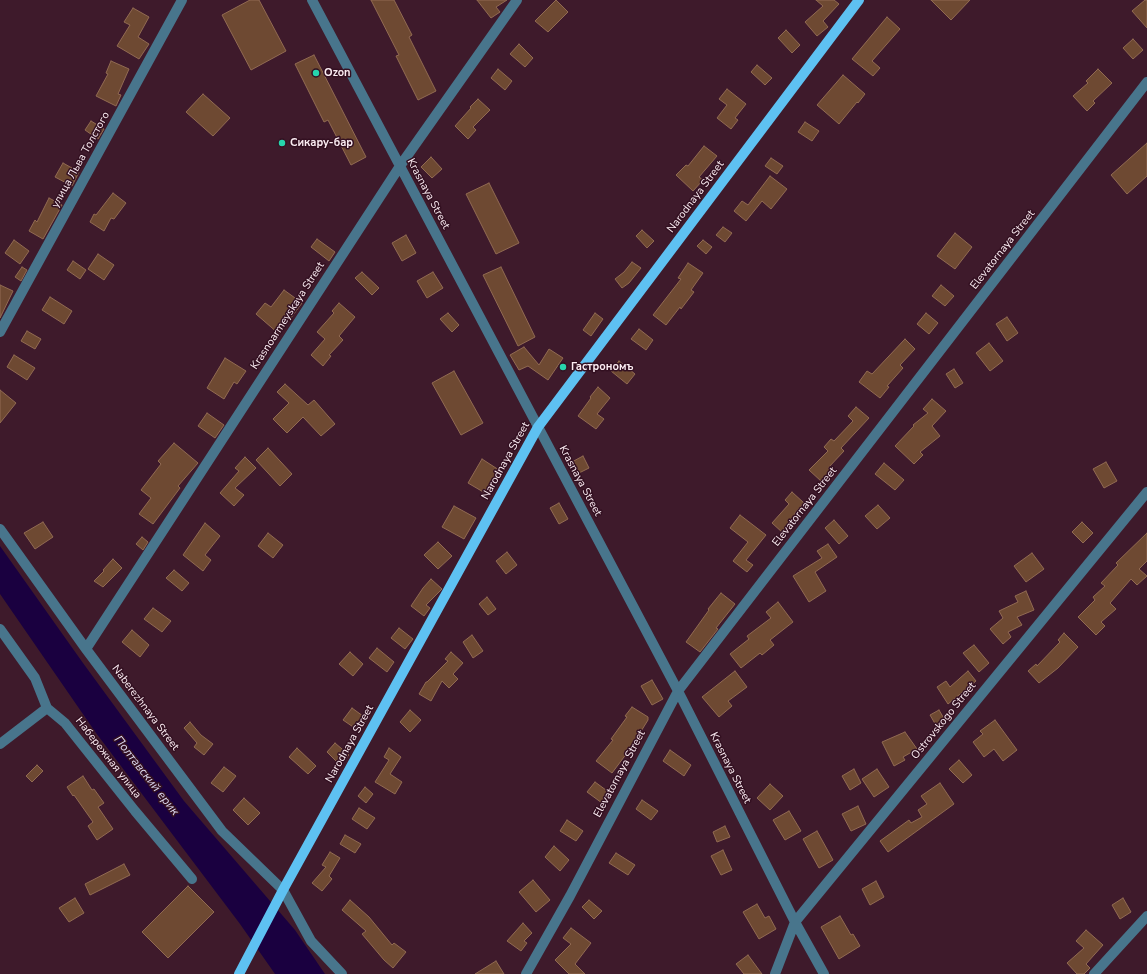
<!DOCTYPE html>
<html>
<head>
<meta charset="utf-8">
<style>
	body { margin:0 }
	canvas { display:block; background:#3e1a2b }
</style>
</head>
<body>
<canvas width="1147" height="974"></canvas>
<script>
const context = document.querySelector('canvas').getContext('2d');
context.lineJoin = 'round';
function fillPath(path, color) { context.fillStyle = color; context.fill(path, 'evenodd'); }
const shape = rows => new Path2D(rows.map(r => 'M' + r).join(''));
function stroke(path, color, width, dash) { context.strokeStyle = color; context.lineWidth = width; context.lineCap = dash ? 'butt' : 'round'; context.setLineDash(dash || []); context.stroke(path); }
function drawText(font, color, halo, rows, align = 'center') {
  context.font = font + ' "Nunito Sans",sans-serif'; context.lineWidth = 3; context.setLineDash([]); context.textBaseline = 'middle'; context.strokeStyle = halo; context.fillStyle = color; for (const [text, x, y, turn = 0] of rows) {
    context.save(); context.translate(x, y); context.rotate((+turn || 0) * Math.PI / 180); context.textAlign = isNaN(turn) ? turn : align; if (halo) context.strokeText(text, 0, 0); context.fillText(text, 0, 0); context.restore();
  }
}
fillPath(shape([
	[0,546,83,663,184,801,295,930,325,974,275,974,240,924,96,733,0,594]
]), '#1a0040');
const building = shape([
	[250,0,259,0,286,51,251,70,222,15,250,0],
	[371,0,394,0,412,35,409,37,436,91,418,100,396,56,399,55,371,0],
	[477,0,507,0,496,7,500,12,491,18,477,0],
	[556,0,568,12,548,32,535,21,556,0],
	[816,0,834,0,839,4,823,21,828,27,817,36,805,22,823,6,816,0],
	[931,0,970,0,951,20,931,0],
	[1145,0,1147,0,1147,28,1132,11,1145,0],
	[133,8,149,17,138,37,149,44,139,59,117,46,130,25,124,22,133,8],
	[887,17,900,29,872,61,880,68,873,76,852,59,887,17],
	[786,30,800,45,792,53,778,38,786,30],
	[1133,39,1143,50,1133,59,1123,48,1133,39],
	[519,44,533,58,525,67,510,54,519,44],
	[314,55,366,157,351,165,328,120,324,122,295,64,314,55],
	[111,61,129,69,118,94,121,95,116,106,96,96,108,74,106,73,111,61],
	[757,65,772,78,765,85,751,72,757,65],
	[498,69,512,81,505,90,491,78,498,69],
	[1098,69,1112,83,1093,101,1095,103,1087,111,1073,96,1088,83,1086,81,1098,69],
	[843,75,865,94,858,103,857,102,839,124,817,105,843,75],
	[727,89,746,104,735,118,738,120,731,129,717,118,727,105,719,99,727,89],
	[203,94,230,118,213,136,186,112,203,94],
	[478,99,490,110,473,127,476,130,468,139,455,126,471,108,470,107,478,99],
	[91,121,104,129,98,139,85,130,91,121],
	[805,122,819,131,812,141,798,132,805,122],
	[1147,143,1147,176,1127,194,1111,175,1147,143],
	[704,146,717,156,699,177,703,180,693,191,676,175,686,165,688,166,704,146],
	[431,157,442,169,432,178,421,167,431,157],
	[771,158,783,166,777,174,765,166,771,158],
	[63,163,79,172,72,186,55,177,63,163],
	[770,176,787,189,771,209,762,201,746,221,734,211,742,201,748,205,770,176],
	[489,183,519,243,496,254,466,194,489,183],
	[113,193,126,203,114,219,111,218,104,231,90,222,94,214,96,215,113,193],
	[49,198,62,205,43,239,29,231,35,220,37,222,49,198],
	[723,227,732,233,725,242,716,235,723,227],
	[642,230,654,241,647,248,636,236,642,230],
	[955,233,972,247,955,269,937,256,955,233],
	[406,235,416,253,402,261,392,243,406,235],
	[317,239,335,252,329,261,311,247,317,239],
	[14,240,29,251,20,264,5,253,14,240],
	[703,240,712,247,706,254,697,246,703,240],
	[98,254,114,265,104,280,88,269,98,254],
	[73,261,86,270,80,279,67,270,73,261],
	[632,262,641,268,629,283,622,288,615,279,624,272,632,262],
	[688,263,703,273,691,290,694,292,681,309,680,307,666,325,653,315,681,279,678,278,688,263],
	[22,267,27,270,21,281,15,277,22,267],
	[501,267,535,337,518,346,483,275,501,267],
	[362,272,379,288,372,295,355,278,362,272],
	[433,272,443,288,427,298,417,281,433,272],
	[0,285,13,291,0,318,0,285],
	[941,285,954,296,945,306,932,296,941,285],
	[284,290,302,303,279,334,256,314,265,303,271,307,284,290],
	[50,297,72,311,64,324,42,310,50,297],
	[339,303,355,317,339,336,343,340,329,355,331,356,323,366,311,355,325,339,317,332,334,313,332,311,339,303],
	[448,313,459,325,452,332,440,319,448,313],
	[595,313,603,319,591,336,583,330,595,313],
	[926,313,938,323,929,334,917,324,926,313],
	[1007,317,1018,333,1007,341,996,324,1007,317],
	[639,329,653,340,646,350,631,339,639,329],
	[27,331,41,339,35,349,21,341,27,331],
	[905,339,915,349,900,365,903,368,887,386,889,387,880,398,859,382,867,371,872,374,905,339],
	[989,343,1003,361,990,371,976,353,989,343],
	[524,347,539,365,549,349,563,358,548,380,528,366,519,370,510,355,524,347],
	[14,355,35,368,27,380,7,367,14,355],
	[225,358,246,371,237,384,234,382,224,399,207,388,225,358],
	[619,361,635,374,627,384,611,371,619,361],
	[954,369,963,383,955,388,946,374,954,369],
	[454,371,483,423,461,435,432,383,454,371],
	[285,384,308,405,314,400,335,424,321,436,303,417,287,433,273,419,289,403,277,392,285,384],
	[598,387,610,398,597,414,604,419,596,429,578,416,591,398,590,397,598,387],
	[0,390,16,403,0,423,0,390],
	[932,399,946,411,932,426,940,436,920,452,923,455,914,464,895,446,914,426,913,425,928,413,923,409,932,399],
	[856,407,869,418,841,448,844,451,828,468,832,472,822,482,809,470,828,451,824,447,831,439,834,441,853,421,848,416,856,407],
	[207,413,224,425,215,438,198,426,207,413],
	[174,443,198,463,178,486,180,488,153,524,139,514,151,498,141,490,161,464,158,461,174,443],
	[268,448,292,474,280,486,256,460,268,448],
	[583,456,589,468,577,474,570,463,583,456],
	[245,457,256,468,235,488,244,495,234,506,220,493,239,471,235,468,245,457],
	[482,459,499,470,485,493,468,483,482,459],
	[1106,462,1117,481,1104,488,1093,469,1106,462],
	[884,463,904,480,895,490,875,474,884,463],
	[792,492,804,503,794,514,798,517,783,533,772,523,789,504,785,500,792,492],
	[559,503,568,519,559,524,550,508,559,503],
	[878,505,890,518,877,529,865,516,878,505],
	[454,506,476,518,464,539,442,527,454,506],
	[740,515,766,535,746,560,753,565,747,572,733,561,748,542,730,528,740,515],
	[834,520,848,536,839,544,825,528,834,520],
	[43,522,53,537,35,549,24,533,43,522],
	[1082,522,1093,533,1083,543,1072,532,1082,522],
	[205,523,220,536,205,555,211,560,203,571,183,555,205,523],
	[268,533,283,545,273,558,258,546,268,533],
	[1147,533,1147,561,1139,569,1147,576,1137,585,1131,579,1110,603,1116,609,1101,622,1105,626,1096,635,1078,617,1095,600,1093,597,1105,586,1101,583,1118,565,1116,563,1147,533],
	[142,537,148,542,143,550,136,544,142,537],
	[438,542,452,556,438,569,424,555,438,542],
	[828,544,837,557,815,572,826,591,809,602,793,576,822,558,817,551,828,544],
	[507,552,517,565,506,574,496,561,507,552],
	[1032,553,1044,569,1026,582,1014,566,1032,553],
	[113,559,122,568,103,587,94,581,104,571,103,570,113,559],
	[174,570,189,583,182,591,166,578,174,570],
	[431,579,442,589,426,605,430,608,424,616,411,606,423,588,431,579],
	[1026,591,1034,610,1017,617,1022,625,1008,632,1011,637,1003,644,990,629,1003,618,999,611,1018,602,1015,596,1026,591],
	[721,593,735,604,716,628,718,629,700,652,686,642,709,610,708,609,721,593],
	[487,597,496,609,488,615,479,604,487,597],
	[778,602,793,622,770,640,774,645,762,655,760,653,741,668,730,654,749,639,747,636,771,618,766,612,778,602],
	[153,608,171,621,162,632,144,619,153,608],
	[399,628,413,639,405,649,391,638,399,628],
	[132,630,149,645,140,657,122,642,132,630],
	[1064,633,1078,647,1058,668,1039,683,1028,671,1036,664,1037,666,1060,642,1058,640,1064,633],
	[472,635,483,651,473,658,463,642,472,635],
	[974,645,989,663,979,672,963,653,974,645],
	[377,648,394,662,387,672,369,658,377,648],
	[350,652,363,664,353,676,339,664,350,652],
	[451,652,463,663,453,674,458,679,449,688,442,681,431,701,419,694,426,682,427,682,448,661,445,659,451,652],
	[735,671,747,687,728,701,732,706,719,717,702,697,735,671],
	[968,671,976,681,948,704,937,687,946,681,950,687,968,671],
	[652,680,663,699,652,705,641,686,652,680],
	[632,707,648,717,648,720,635,741,636,741,612,773,596,761,613,740,611,739,627,717,625,716,632,707],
	[352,708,367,719,359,731,343,720,352,708],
	[410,710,421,720,410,732,400,722,410,710],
	[939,710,946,722,937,727,930,715,939,710],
	[995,720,1017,750,1003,761,994,749,984,757,973,742,983,734,980,731,995,720],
	[190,722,201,735,213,744,204,755,194,747,197,743,184,728,190,722],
	[905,732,917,749,903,757,905,760,894,766,882,742,905,732],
	[335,743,349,755,340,765,327,752,335,743],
	[297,748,316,766,308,774,289,757,297,748],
	[389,748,401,757,390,774,402,782,395,794,375,782,389,760,384,757,389,748],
	[670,750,691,765,684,776,663,761,670,750],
	[959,760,972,775,963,783,949,769,959,760],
	[37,765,43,771,32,782,26,776,37,765],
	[224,767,236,776,223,792,211,783,224,767],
	[854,769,861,783,850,790,842,776,854,769],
	[877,769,889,787,874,797,862,779,877,769],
	[83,776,92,790,94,789,104,803,98,807,113,829,97,840,88,826,93,822,74,795,73,796,67,787,83,776],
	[595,782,610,793,602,803,587,792,595,782],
	[940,783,954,804,888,852,880,841,909,820,911,823,922,817,918,810,927,804,921,796,940,783],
	[770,784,783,796,770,810,757,798,770,784],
	[365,787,373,794,366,803,358,796,365,787],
	[244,798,260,813,248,825,233,810,244,798],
	[642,800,658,811,651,820,636,809,642,800],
	[858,806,866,824,851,831,842,814,858,806],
	[359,808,375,818,367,829,352,819,359,808],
	[789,811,801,831,785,840,773,820,789,811],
	[567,820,583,831,576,841,560,831,567,820],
	[725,826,730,837,717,842,713,832,725,826],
	[817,831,833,860,819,868,803,839,817,831],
	[345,835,361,844,355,853,340,844,345,835],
	[554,846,569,860,560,871,545,857,554,846],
	[723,850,732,870,721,875,711,856,723,850],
	[330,852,340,858,329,876,332,879,322,891,312,883,326,867,322,865,330,852],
	[616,853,635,865,628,875,609,863,616,853],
	[124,864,130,875,90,895,85,884,124,864],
	[533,880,550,900,536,912,519,892,533,880],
	[876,881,884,897,870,905,862,889,876,881],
	[188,886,214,912,168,958,142,932,188,886],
	[75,898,84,913,69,922,59,908,75,898],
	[1123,898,1131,912,1120,919,1112,905,1123,898],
	[350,900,369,917,392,945,394,943,406,952,393,968,384,960,362,934,366,931,342,910,350,900],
	[589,900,602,911,594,919,582,907,589,900],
	[757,904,765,918,769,916,776,929,759,939,743,912,757,904],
	[840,916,851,935,853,934,860,946,839,959,821,927,840,916],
	[523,923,532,933,524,941,527,943,521,951,507,941,523,923],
	[571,928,591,943,575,964,585,974,569,974,555,960,571,944,563,938,571,928],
	[1086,930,1103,945,1086,964,1090,968,1084,974,1077,974,1067,963,1084,948,1076,941,1086,930],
	[748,955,762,974,744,974,736,964,748,955],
	[496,961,504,974,475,974,496,961]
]);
fillPath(building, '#6e4932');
stroke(building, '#916a52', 1);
stroke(shape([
	[312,0,678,691,795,922,824,974],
	[0,332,182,0],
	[0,529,86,649,222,831,283,890,311,941,342,974],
	[0,629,35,678,47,708,65,723,135,811,192,879],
	[86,649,400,166,517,0],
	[0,744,47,708],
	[526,974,570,896,678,691,1147,82],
	[775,974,795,922,1147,492],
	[1094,974,1147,916]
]), '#48758c', 10);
stroke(shape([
	[239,974,283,890,538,427,859,0]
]), '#5ec1f2', 10);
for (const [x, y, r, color] of [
	[316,73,4,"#27d5ad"],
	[282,143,4,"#27d5ad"],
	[563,367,4,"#27d5ad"]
]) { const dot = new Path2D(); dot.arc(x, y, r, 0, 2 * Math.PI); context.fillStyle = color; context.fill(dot); stroke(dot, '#331021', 1.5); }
drawText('bold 11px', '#fcedf3', '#331021', [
	["Ozon",324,73],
	["Сикару-бар",290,143],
	["Гастрономъ",571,367]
], 'left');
drawText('11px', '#fcedf3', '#331021', [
	["улица Льва Толстого",81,160,-61],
	["Krasnaya Street",428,194,62],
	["Narodnaya Street",696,197,-53],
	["Elevatornaya Street",1003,250,-52],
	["Krasnoarmeyskaya Street",288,316,-57],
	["Narodnaya Street",506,461,-61],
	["Krasnaya Street",580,481,62],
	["Elevatornaya Street",805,507,-52],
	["Naberezhnaya Street",145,708,53],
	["Ostrovskogo Street",944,721,-51],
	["Narodnaya Street",350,744,-61],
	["Набережная улица",108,758,52],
	["Krasnaya Street",730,768,63],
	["Elevatornaya Street",620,774,-62]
]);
drawText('italic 12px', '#dfdcf4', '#331021', [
	["Полтавский ерик",146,776,52]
]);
</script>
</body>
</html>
